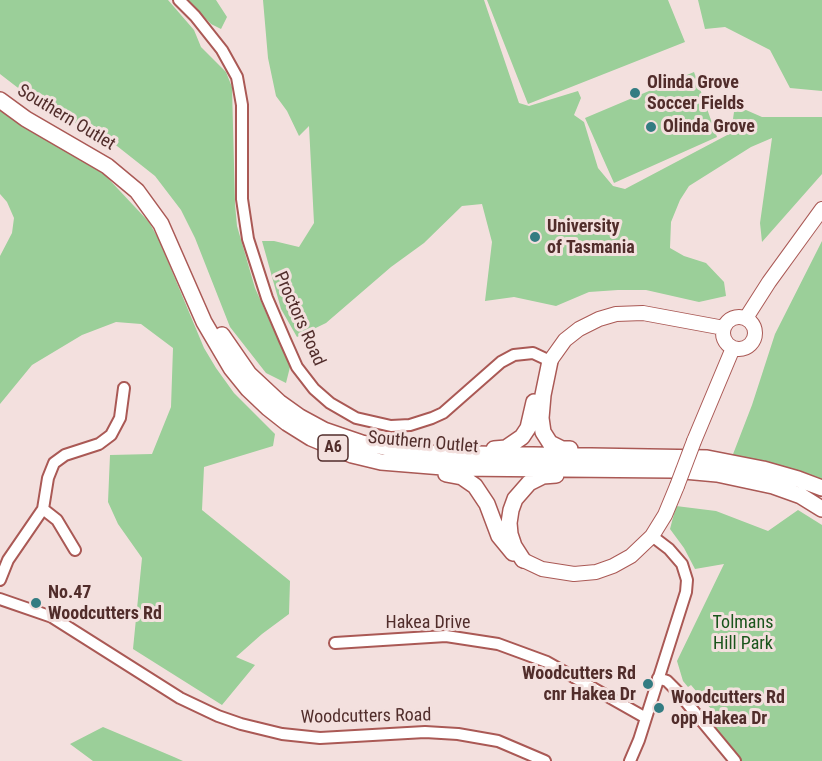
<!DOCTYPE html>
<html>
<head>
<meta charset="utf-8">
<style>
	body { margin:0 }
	canvas { display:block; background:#f3e0de }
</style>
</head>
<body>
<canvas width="822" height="761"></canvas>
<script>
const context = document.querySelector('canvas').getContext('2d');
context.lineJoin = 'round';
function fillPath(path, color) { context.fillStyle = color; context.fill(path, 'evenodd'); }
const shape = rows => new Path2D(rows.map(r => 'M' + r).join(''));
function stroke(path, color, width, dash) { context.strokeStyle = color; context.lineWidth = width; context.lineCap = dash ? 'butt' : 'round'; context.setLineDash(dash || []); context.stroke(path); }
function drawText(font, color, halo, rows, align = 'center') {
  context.font = font + ' "Roboto Condensed",sans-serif'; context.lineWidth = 6; context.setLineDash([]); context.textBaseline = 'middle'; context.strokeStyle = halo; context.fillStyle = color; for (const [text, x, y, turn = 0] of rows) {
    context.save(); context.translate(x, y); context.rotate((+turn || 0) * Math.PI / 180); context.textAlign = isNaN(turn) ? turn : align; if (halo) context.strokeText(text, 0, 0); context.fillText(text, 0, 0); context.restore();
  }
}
fillPath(shape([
	[0,0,168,0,194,30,201,47,226,72,232,87,235,204,237,226,255,288,290,367,286,383,266,373,230,327,195,238,181,210,155,176,117,146,35,101,0,74],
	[188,0,216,0,227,17,221,29,211,24],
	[263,0,484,0,519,103,529,106,578,91,581,98,574,115,584,122,598,168,613,186,625,189,731,133,734,112,746,110,762,117,822,117,822,174,762,242,760,223,772,138,751,147,689,186,680,200,671,222,670,248,684,256,706,263,724,282,726,296,699,302,646,290,618,290,589,292,556,306,514,297,485,301,492,242,482,204,462,206,424,243,391,267,326,323,297,337,281,309,262,241,274,241,299,247,314,223,309,126,299,136,287,111,276,96,268,58],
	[487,0,668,0,685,42,528,104],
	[698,0,822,0,822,91,790,88,770,50,725,27,705,29],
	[694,72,717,137,614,183,585,118],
	[0,110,29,130,80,158,104,174,149,222,159,240,204,348,216,368,234,393,275,434,273,446,204,467,202,510,290,581,289,614,262,634,236,657,255,665,222,705,133,649,142,558,118,524,108,502,110,455,152,454,171,407,173,348,141,324,116,322,82,335,32,365,0,404,0,256,12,233,14,218,7,202,0,194],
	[822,241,822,488,730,462,752,405,775,334],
	[676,506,716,511,768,531,798,510,822,525,822,761,736,761,711,726,717,716,691,685,688,687,683,681,677,661,724,564,695,569,684,548,670,529],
	[103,727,174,757,183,761,93,761,70,744]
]), '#9bcf99');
const minor = shape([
	[179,0,195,16,222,50,237,77,242,105,242,199,248,239,267,298,285,340,297,367,314,389,330,403,356,418,391,426,410,425,432,418,443,413,501,362,514,355,533,353,550,361],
	[43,509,57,520,75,550],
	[0,580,8,560,43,509,48,478,54,463,65,455,99,444,111,435,120,418,124,388],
	[0,599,52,617,180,698,218,716,241,724,282,734,320,738,425,732,458,734,498,741,545,761],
	[335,643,446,636,498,644,547,662,646,718],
	[658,678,667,681,677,691,735,761],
	[630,761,639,740,686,592,687,580,682,564,669,549,652,536]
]);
const major = shape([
	'723 333a16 16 0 1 1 32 0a16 16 0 1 1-32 0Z',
	[746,318,769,282,822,209],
	[550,361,565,340,579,329,599,319,616,314,643,313,724,328],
	[694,441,733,348],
	[523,560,542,569,574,574,596,572,613,566,631,556,652,536,665,515,677,486]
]);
const highway = shape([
	[0,100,26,119,107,166,137,191,161,224,204,322,231,368,248,389,268,408,287,423,311,438,352,455,381,462,455,468,673,470,717,474,773,486,801,496,822,509],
	[222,335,249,374,279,402,300,417,324,430,362,443,416,453,707,458,763,469,798,479,822,488],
	[550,361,543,395,541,418,543,432,550,443,562,449,570,449],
	[494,449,506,448,522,437,528,428,534,402],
	[446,474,462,477,475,486,487,504,499,536,513,553],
	[523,560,514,546,510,534,509,523,511,510,515,499,529,483,543,476,556,475]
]);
stroke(minor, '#aa5955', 14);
stroke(major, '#aa5955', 16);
stroke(highway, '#aa5955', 18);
stroke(minor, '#fff', 10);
stroke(major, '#fff', 14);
stroke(highway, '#fff', 15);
const majorBridge = shape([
	[677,486,694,441]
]);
stroke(majorBridge, '#aa5955', 16, []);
stroke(majorBridge, '#fff', 14);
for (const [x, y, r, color] of [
	[635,93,6,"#337c82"],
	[651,127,6,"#337c82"],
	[535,237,6,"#337c82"],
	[36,603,6,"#337c82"],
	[648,684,6,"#337c82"],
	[659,708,6,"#337c82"]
]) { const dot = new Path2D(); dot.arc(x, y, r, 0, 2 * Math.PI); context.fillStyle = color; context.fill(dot); stroke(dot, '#f3e0de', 2); }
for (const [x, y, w] of [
	[333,448,30]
]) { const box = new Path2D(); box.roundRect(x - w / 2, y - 13, w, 26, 4.5); context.fillStyle = '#f3e0de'; context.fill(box); stroke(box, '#512d2b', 1.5); }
drawText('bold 16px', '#512d2b', null, [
	["A6",333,448]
]);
drawText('bold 18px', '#512d2b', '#f3e0de', [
	["Olinda Grove",647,83],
	["Soccer Fields",647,104],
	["Olinda Grove",663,127],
	["University",547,227],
	["of Tasmania",547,248],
	["No.47",48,593],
	["Woodcutters Rd",48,614],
	["Woodcutters Rd",636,674,"right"],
	["cnr Hakea Dr",636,695,"right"],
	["Woodcutters Rd",671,698],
	["opp Hakea Dr",671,719]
], 'left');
drawText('18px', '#512d2b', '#f3e0de', [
	["Southern Outlet",66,118,31],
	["Proctors Road",299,319,66],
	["Southern Outlet",423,443,5],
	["Hakea Drive",428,623],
	["Woodcutters Road",366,717,-1]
]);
drawText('18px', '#1a551c', '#f3e0de', [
	["Tolmans",743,623],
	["Hill Park",743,644]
]);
</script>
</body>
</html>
